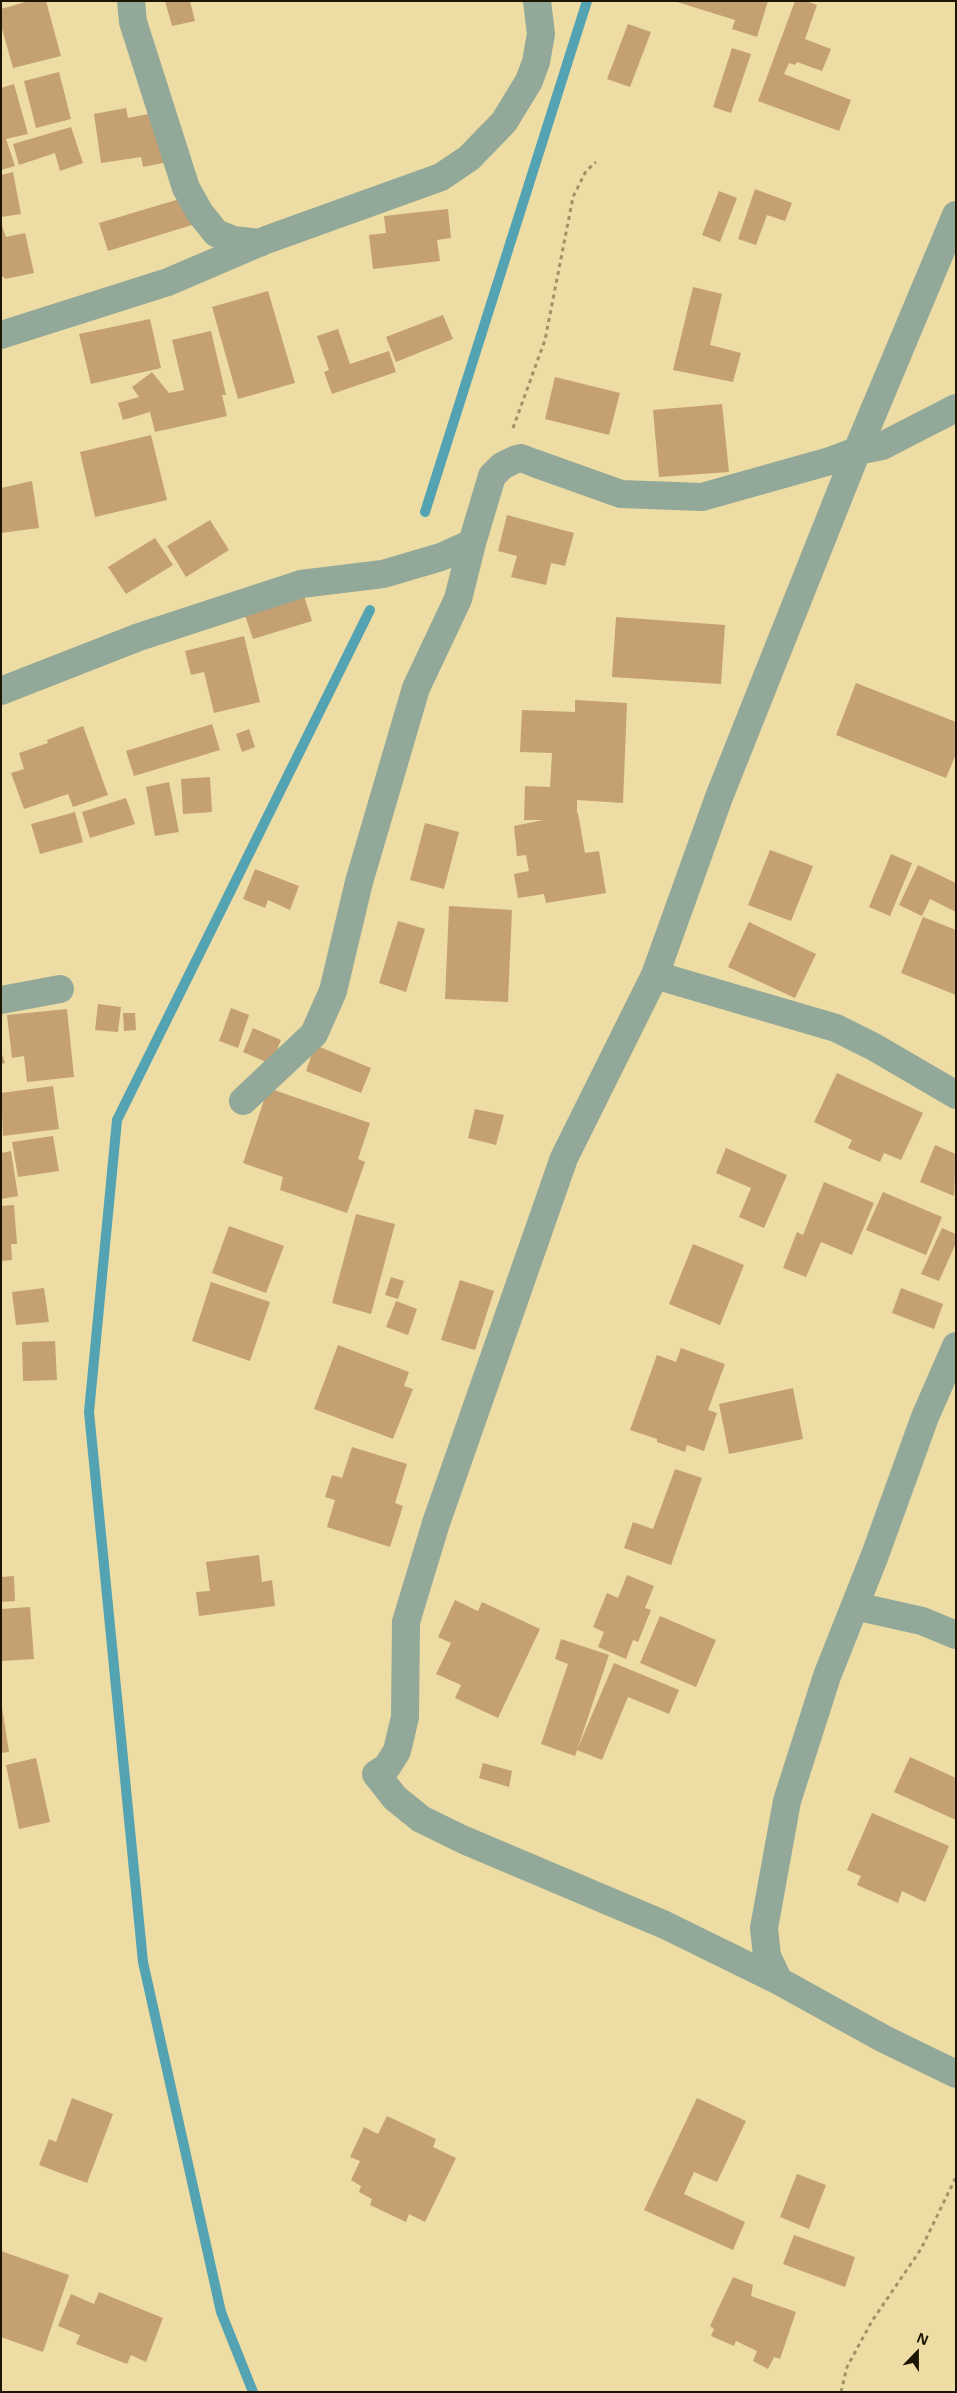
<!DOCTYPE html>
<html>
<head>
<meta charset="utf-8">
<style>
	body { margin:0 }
	#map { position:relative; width:957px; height:2393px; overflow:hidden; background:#eddca4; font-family:"Open Sans",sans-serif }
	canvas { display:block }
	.frame { position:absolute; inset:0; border:2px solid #1b1501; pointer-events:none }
	.north { position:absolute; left:892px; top:2328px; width:50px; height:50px; -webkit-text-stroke:4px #eddca4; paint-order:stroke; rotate:22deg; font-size:14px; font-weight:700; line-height:20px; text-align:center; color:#1b1501 }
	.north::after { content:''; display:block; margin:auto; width:18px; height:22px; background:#1b1501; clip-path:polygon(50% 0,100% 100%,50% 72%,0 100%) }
</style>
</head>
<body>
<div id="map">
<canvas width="957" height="2393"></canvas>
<div class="frame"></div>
<div class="north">N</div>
</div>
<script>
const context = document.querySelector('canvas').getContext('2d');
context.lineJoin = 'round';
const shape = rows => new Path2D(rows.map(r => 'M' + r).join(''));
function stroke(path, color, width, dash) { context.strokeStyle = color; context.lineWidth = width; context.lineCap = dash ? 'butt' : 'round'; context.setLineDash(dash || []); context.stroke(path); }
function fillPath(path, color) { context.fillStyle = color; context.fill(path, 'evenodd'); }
stroke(shape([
	[425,512,587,1],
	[253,2392,221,2312,143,1962,89,1412,117,1120,370,610]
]), '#54a3b3', 10);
fillPath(shape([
	[29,1,46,1,61,56,13,68,1,25,1,9],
	[165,1,190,1,195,21,172,26],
	[768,1,757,37,732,29,735,20,677,2],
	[795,1,806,1,817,5,805,39,831,49,822,71,797,62,795,65,789,63,784,74,851,100,839,131,758,101],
	[628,24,651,32,630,87,607,79],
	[732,48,751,54,731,113,713,107],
	[59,72,71,119,36,128,24,81],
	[14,84,28,134,6,139,15,166,1,170,1,88],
	[126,108,128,118,158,112,168,162,143,167,141,157,101,163,94,114],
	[71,127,83,163,60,171,55,153,19,165,13,144],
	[13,172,21,214,1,217,1,175],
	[755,189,792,203,785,221,767,215,756,245,738,239],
	[719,191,737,198,720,242,702,235],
	[183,198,192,225,108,251,99,223],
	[448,209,451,238,437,240,440,261,373,269,369,235,386,233,384,216],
	[1,223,6,237,25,233,34,273,5,279,4,277,1,277],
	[693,287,722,294,710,345,741,353,733,382,673,370],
	[268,291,295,383,238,399,212,307],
	[443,315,453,339,396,362,386,337],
	[150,319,161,368,91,384,79,334],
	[338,329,350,364,389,351,396,372,332,394,324,372,329,370,317,336],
	[211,331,226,395,222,395,227,416,155,432,150,412,123,420,118,403,139,397,132,387,152,372,169,393,184,390,172,340],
	[555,377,620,393,609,435,545,419],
	[722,404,729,472,659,477,653,410],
	[151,435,167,500,95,517,80,452],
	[32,481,39,528,1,533,1,488],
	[507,515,574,533,565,566,551,563,546,585,511,577,517,556,498,551],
	[210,520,229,550,186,577,167,546],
	[155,538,173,565,126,594,108,567],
	[301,586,312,621,253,639,241,604],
	[616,617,725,625,721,684,612,677],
	[244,636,260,702,214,713,204,672,191,675,185,651],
	[856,683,956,722,956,754,946,778,836,735],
	[575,700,627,703,623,803,577,800,577,813,578,813,585,853,599,851,606,893,546,903,544,894,518,898,514,874,529,871,526,855,517,856,514,826,543,820,524,820,525,786,550,787,552,753,520,752,522,710,575,712],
	[212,724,220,750,134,776,126,751],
	[83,726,108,795,73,807,68,794,24,809,11,773,24,769,19,753,48,743,47,740],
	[249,729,255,747,242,752,236,734],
	[210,777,212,812,183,814,181,779],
	[169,782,179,832,155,836,146,787],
	[126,798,135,824,90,838,82,812],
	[75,812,83,842,40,854,31,824],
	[425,823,459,832,444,889,410,880],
	[770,850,813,866,791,921,748,905],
	[891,854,912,863,890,916,869,907],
	[918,865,956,883,956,912,930,899,922,916,899,905],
	[255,869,299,886,290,910,268,900,265,908,243,899],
	[449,906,512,910,508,1002,445,999],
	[923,917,956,930,956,995,901,973],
	[398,921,425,929,406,992,379,983],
	[749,922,816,954,795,998,728,967],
	[98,1004,121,1007,118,1032,95,1030],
	[231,1008,249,1015,238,1048,219,1041],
	[67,1009,74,1077,27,1082,24,1056,12,1058,7,1015],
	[123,1013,135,1013,136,1030,124,1031],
	[253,1028,281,1040,271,1064,243,1052],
	[315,1045,371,1068,361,1093,306,1071],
	[1,1051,5,1063,1,1064],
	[837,1073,923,1113,901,1160,884,1153,880,1162,848,1148,852,1140,814,1122],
	[53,1086,59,1129,3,1136,1,1093],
	[268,1088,370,1123,358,1159,365,1162,347,1213,280,1190,283,1177,243,1163],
	[475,1109,504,1115,496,1145,468,1138],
	[53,1136,59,1171,18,1177,12,1142],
	[935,1145,956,1154,954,1196,920,1182],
	[726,1148,787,1175,764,1228,739,1217,751,1188,716,1173],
	[11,1151,18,1196,1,1199,1,1153],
	[824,1182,874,1203,852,1255,821,1242,806,1277,783,1268,797,1232,803,1235],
	[883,1192,942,1217,926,1255,866,1230],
	[14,1205,17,1244,11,1244,12,1260,1,1261,1,1206],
	[356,1214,395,1224,371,1314,332,1303],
	[229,1226,284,1246,266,1293,212,1273],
	[942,1228,956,1234,956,1243,939,1281,921,1274],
	[693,1244,744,1265,720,1325,669,1304],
	[391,1277,404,1281,398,1299,385,1295],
	[460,1280,494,1291,475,1350,441,1340],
	[211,1282,270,1302,250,1361,192,1341],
	[44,1288,49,1322,16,1325,12,1292],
	[901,1288,943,1304,934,1329,892,1313],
	[396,1301,417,1309,408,1335,386,1327],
	[55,1341,57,1380,23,1381,22,1342],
	[338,1345,409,1372,404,1386,413,1389,393,1439,314,1409],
	[681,1348,725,1364,708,1410,717,1413,704,1451,687,1445,685,1452,657,1442,657,1439,630,1430,657,1355,676,1362],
	[793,1388,803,1439,729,1454,719,1404],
	[352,1447,407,1464,395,1503,403,1506,390,1547,327,1527,335,1500,325,1497,332,1475,342,1478],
	[675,1469,702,1478,671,1565,624,1548,633,1522,653,1529],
	[259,1555,262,1582,272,1580,275,1606,199,1616,196,1592,210,1591,206,1562],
	[627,1575,654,1586,645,1608,651,1610,638,1642,633,1640,626,1659,598,1647,604,1632,593,1627,607,1593,618,1598],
	[14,1576,15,1601,1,1602,1,1577],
	[455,1600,478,1611,482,1602,540,1629,498,1718,455,1698,461,1685,436,1674,451,1643,438,1637],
	[30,1607,34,1659,1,1661,1,1609],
	[660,1616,716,1640,696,1687,640,1663],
	[561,1639,609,1655,575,1756,541,1744,568,1664,555,1659],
	[614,1663,679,1690,669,1714,628,1697,602,1760,577,1750],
	[1,1701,9,1752,1,1753],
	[910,1757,956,1778,956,1820,894,1792],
	[36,1758,50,1822,19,1829,6,1765],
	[483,1763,512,1771,509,1787,479,1778],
	[872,1813,949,1846,925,1902,902,1891,898,1903,857,1885,861,1876,847,1870],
	[72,2098,113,2114,87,2183,39,2165,49,2139,56,2142],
	[697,2098,746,2121,717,2182,694,2172,684,2194,745,2222,733,2250,644,2210],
	[387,2116,436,2139,433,2147,456,2158,425,2222,409,2214,406,2222,370,2205,372,2199,359,2192,361,2186,351,2180,360,2161,350,2157,364,2127,378,2134],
	[797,2174,826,2185,809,2229,780,2217],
	[794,2235,855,2257,845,2287,783,2264],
	[1,2251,69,2275,43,2352,1,2337],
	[733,2277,753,2285,751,2296,796,2312,780,2359,774,2357,768,2369,753,2361,757,2351,736,2341,734,2346,711,2336,714,2329,710,2326],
	[99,2292,163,2318,146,2362,131,2355,127,2364,76,2344,80,2335,58,2326,71,2294,94,2304]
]), '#c5a073');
stroke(shape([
	[513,428,545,340,573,197,586,171,596,162],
	[841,2392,847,2367,872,2321,921,2249,956,2177]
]), '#a09368', 3, [4, 4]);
stroke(shape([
	[131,1,133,22,186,188,200,213,216,233,233,240,260,243],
	[956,215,857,451,719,797,655,975,564,1158,436,1523,406,1622,405,1717,397,1751,387,1767,376,1774,395,1798,421,1819,464,1840,665,1925,779,1981,884,2039,956,2074],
	[1,335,168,282,266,240,441,177,469,158,504,122,529,81,536,62,541,34,537,1],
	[1,691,139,637,301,584,383,574,441,557,472,543,492,476,502,466,514,460,521,458,534,463,621,494,702,497,830,461,857,451,882,446,956,408],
	[655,975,836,1028,874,1047,956,1095],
	[1,1000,60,989],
	[243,1101,314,1034,333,991,359,882,416,688,458,599,472,543],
	[855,1606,922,1621,956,1635],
	[779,1981,767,1956,764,1928,787,1801,827,1676,875,1555,925,1417,956,1346]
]), '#92a898', 28);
</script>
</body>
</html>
